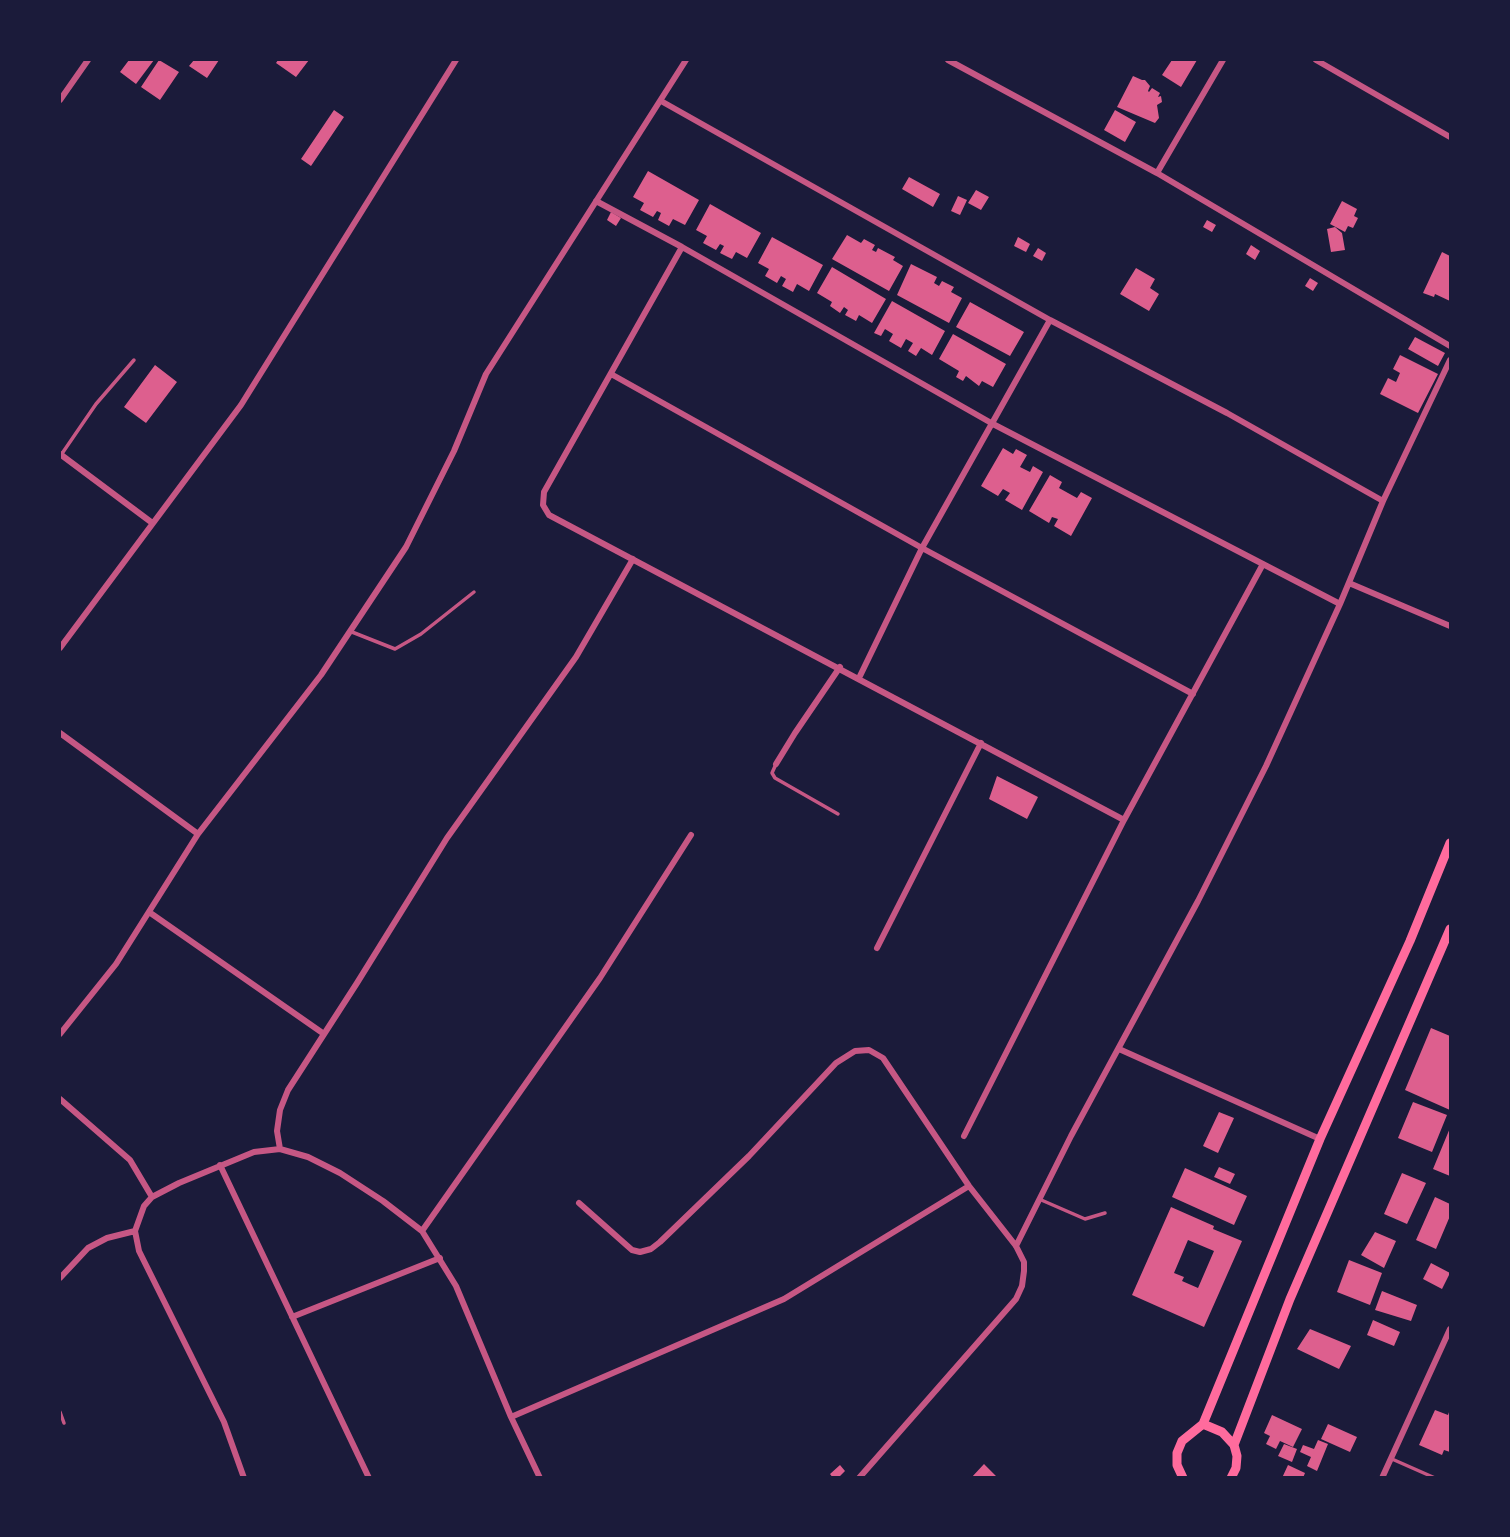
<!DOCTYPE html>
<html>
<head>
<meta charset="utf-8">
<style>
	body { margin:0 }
	#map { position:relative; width:1510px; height:1537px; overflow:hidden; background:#1b1b3a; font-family:Signika,sans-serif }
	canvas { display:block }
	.frame { position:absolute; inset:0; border:61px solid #1b1b3a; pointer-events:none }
</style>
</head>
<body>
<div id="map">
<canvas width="1510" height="1537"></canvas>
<div class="frame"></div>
</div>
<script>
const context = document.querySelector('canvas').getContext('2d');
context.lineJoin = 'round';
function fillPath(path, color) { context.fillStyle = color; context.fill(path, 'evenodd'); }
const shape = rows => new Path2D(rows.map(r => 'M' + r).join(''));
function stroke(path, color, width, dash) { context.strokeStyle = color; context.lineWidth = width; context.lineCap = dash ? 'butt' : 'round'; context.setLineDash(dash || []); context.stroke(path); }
fillPath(shape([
	[129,60,154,60,136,84,120,72],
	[159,60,179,72,160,100,141,87],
	[194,60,219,60,207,78,189,66],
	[278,60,309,60,296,77,276,63],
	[1172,60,1197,60,1181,87,1162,75],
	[1133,76,1142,80,1145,80,1150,86,1148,91,1149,92,1152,88,1160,93,1158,97,1161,96,1162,102,1157,105,1159,118,1155,123,1117,107],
	[334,110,344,117,311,166,301,159],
	[1115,110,1136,122,1125,142,1104,130],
	[648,171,699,200,685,225,673,219,669,226,658,220,661,213,657,211,653,217,640,210,644,203,633,197],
	[909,177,940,194,933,207,902,189],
	[976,190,989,197,981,210,968,203],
	[958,196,967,200,960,215,951,211],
	[1342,201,1357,209,1354,216,1358,218,1353,228,1348,226,1345,232,1330,224],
	[710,204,761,233,747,258,736,252,732,259,720,253,724,246,720,244,716,250,703,243,707,236,696,230],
	[611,212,621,218,616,226,607,220],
	[1207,220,1216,225,1212,232,1203,227],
	[1335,227,1342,233,1345,250,1331,252,1327,229],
	[847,235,861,243,864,239,875,245,872,250,876,252,878,248,895,257,893,260,903,266,889,291,832,259],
	[772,237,823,265,809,291,797,284,793,292,782,286,786,279,781,276,777,283,765,276,769,269,758,263],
	[1018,237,1030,244,1026,252,1014,246],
	[1251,245,1260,251,1255,260,1246,254],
	[1038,248,1046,253,1042,261,1033,256],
	[1442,252,1450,256,1450,301,1435,294,1434,297,1423,293],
	[911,264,937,277,934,283,939,286,942,281,954,287,951,292,962,298,949,323,897,295],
	[832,267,886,299,872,323,859,315,856,321,845,315,848,310,844,307,840,313,830,306,832,302,817,293],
	[1136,268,1155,279,1150,288,1159,294,1149,311,1120,294],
	[1310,278,1318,283,1313,291,1305,286],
	[892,301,945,331,932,355,921,348,916,356,908,351,913,343,906,339,901,348,889,341,893,334,885,329,881,336,874,333],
	[970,302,1024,332,1010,356,956,327],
	[953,334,1006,364,993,387,982,381,979,386,966,376,963,381,956,377,959,371,939,359],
	[1415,337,1445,353,1438,366,1408,349],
	[1400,355,1438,374,1418,413,1380,394,1388,378,1396,382,1400,373,1393,369],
	[155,365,177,382,146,423,124,407],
	[1003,448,1013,454,1016,449,1027,455,1020,467,1030,472,1033,466,1043,472,1022,510,1005,500,1010,493,1003,489,998,496,981,486],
	[1050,475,1062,482,1059,488,1077,498,1081,492,1092,498,1071,536,1054,526,1058,519,1052,517,1049,523,1029,511],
	[997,776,1038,797,1027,819,989,799],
	[1431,1028,1450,1036,1450,1110,1405,1090],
	[1413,1102,1447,1115,1432,1152,1398,1138],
	[1219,1112,1234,1118,1218,1153,1203,1146],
	[1450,1128,1450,1176,1433,1169],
	[1219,1167,1235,1174,1230,1184,1214,1177],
	[1185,1168,1247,1196,1234,1225,1172,1197],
	[1402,1173,1426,1183,1407,1224,1384,1214],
	[1435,1197,1450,1204,1450,1216,1436,1249,1416,1240],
	[1171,1207,1214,1226,1213,1229,1242,1241,1204,1327,1132,1295],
	[1188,1240,1214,1251,1198,1288,1182,1281,1184,1277,1174,1273],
	[1375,1232,1396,1241,1384,1268,1361,1255],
	[1349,1260,1382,1273,1370,1305,1337,1292],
	[1431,1263,1450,1273,1442,1289,1423,1279],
	[1382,1291,1417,1305,1411,1321,1375,1310],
	[1373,1320,1400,1332,1394,1346,1367,1335],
	[1310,1329,1351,1346,1339,1369,1297,1349],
	[1450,1409,1450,1452,1444,1450,1442,1455,1419,1445,1435,1410,1448,1415],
	[1272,1415,1302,1429,1293,1447,1280,1441,1276,1449,1266,1444,1270,1436,1264,1433],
	[1328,1424,1357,1437,1350,1452,1321,1439],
	[1318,1440,1328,1444,1317,1471,1307,1466,1311,1457,1300,1452,1303,1445,1314,1449],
	[1284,1444,1297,1449,1292,1462,1278,1456],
	[984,1464,998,1478,971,1478],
	[840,1465,845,1471,838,1478,833,1478,830,1474],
	[1288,1465,1305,1473,1303,1478,1282,1478]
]), '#dd5f8e');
stroke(shape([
	[61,455,96,404,134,360],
	[352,632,395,649,421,634,474,592],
	[776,764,772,773,775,778,838,814],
	[1039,1199,1085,1219,1105,1213],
	[60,1412,64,1423],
	[1392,1459,1435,1478]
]), '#c65784', 3.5);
stroke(shape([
	[948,60,1157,173,1450,346],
	[1316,60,1450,137],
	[60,100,88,60],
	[661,101,1050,320,1227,413,1383,501],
	[1157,173,1223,60],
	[596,201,682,247,993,424,1340,604],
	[682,247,544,492,543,505,549,515,1124,820],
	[611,374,922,548,1193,694],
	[60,454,151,522],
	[1349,583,1450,626],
	[60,648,241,405,456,60],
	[859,678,922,548,1050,320],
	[60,733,198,834],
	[776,764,795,733,840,667],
	[149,912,324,1034],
	[877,948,981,743],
	[60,1034,116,964,198,834,321,675,406,547,454,451,486,374,686,60],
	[1119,1049,1320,1139],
	[60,1099,130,1160,152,1197],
	[964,1136,1124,820,1263,564],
	[280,1149,277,1131,280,1110,288,1090,357,983,447,838,576,657,633,559],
	[220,1165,369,1478],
	[579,1203,632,1250,640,1252,651,1249,660,1242,749,1156,836,1063,855,1051,869,1050,883,1058,969,1186,1016,1246,1024,1262,1024,1271,1022,1286,1016,1299,859,1478],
	[422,1231,600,978,691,835],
	[1016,1246,1071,1136,1198,901,1266,766,1340,604,1383,501,1450,360],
	[60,1278,88,1248,107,1238,135,1231],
	[292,1317,440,1258],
	[511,1417,784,1299,969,1186],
	[244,1478,224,1422,139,1251,135,1231,144,1206,152,1197,179,1183,254,1152,280,1149,308,1157,340,1173,383,1201,422,1231,456,1286,511,1417,540,1478],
	[1382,1478,1450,1329]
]), '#c65784', 6);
stroke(shape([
	[1203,1424,1320,1139,1410,941,1450,843],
	[1234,1445,1290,1299,1450,929],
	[1183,1478,1177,1465,1177,1453,1182,1441,1203,1424,1222,1432,1234,1445,1237,1456,1236,1468,1231,1478]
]), '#ff6b9d', 9);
</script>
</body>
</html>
